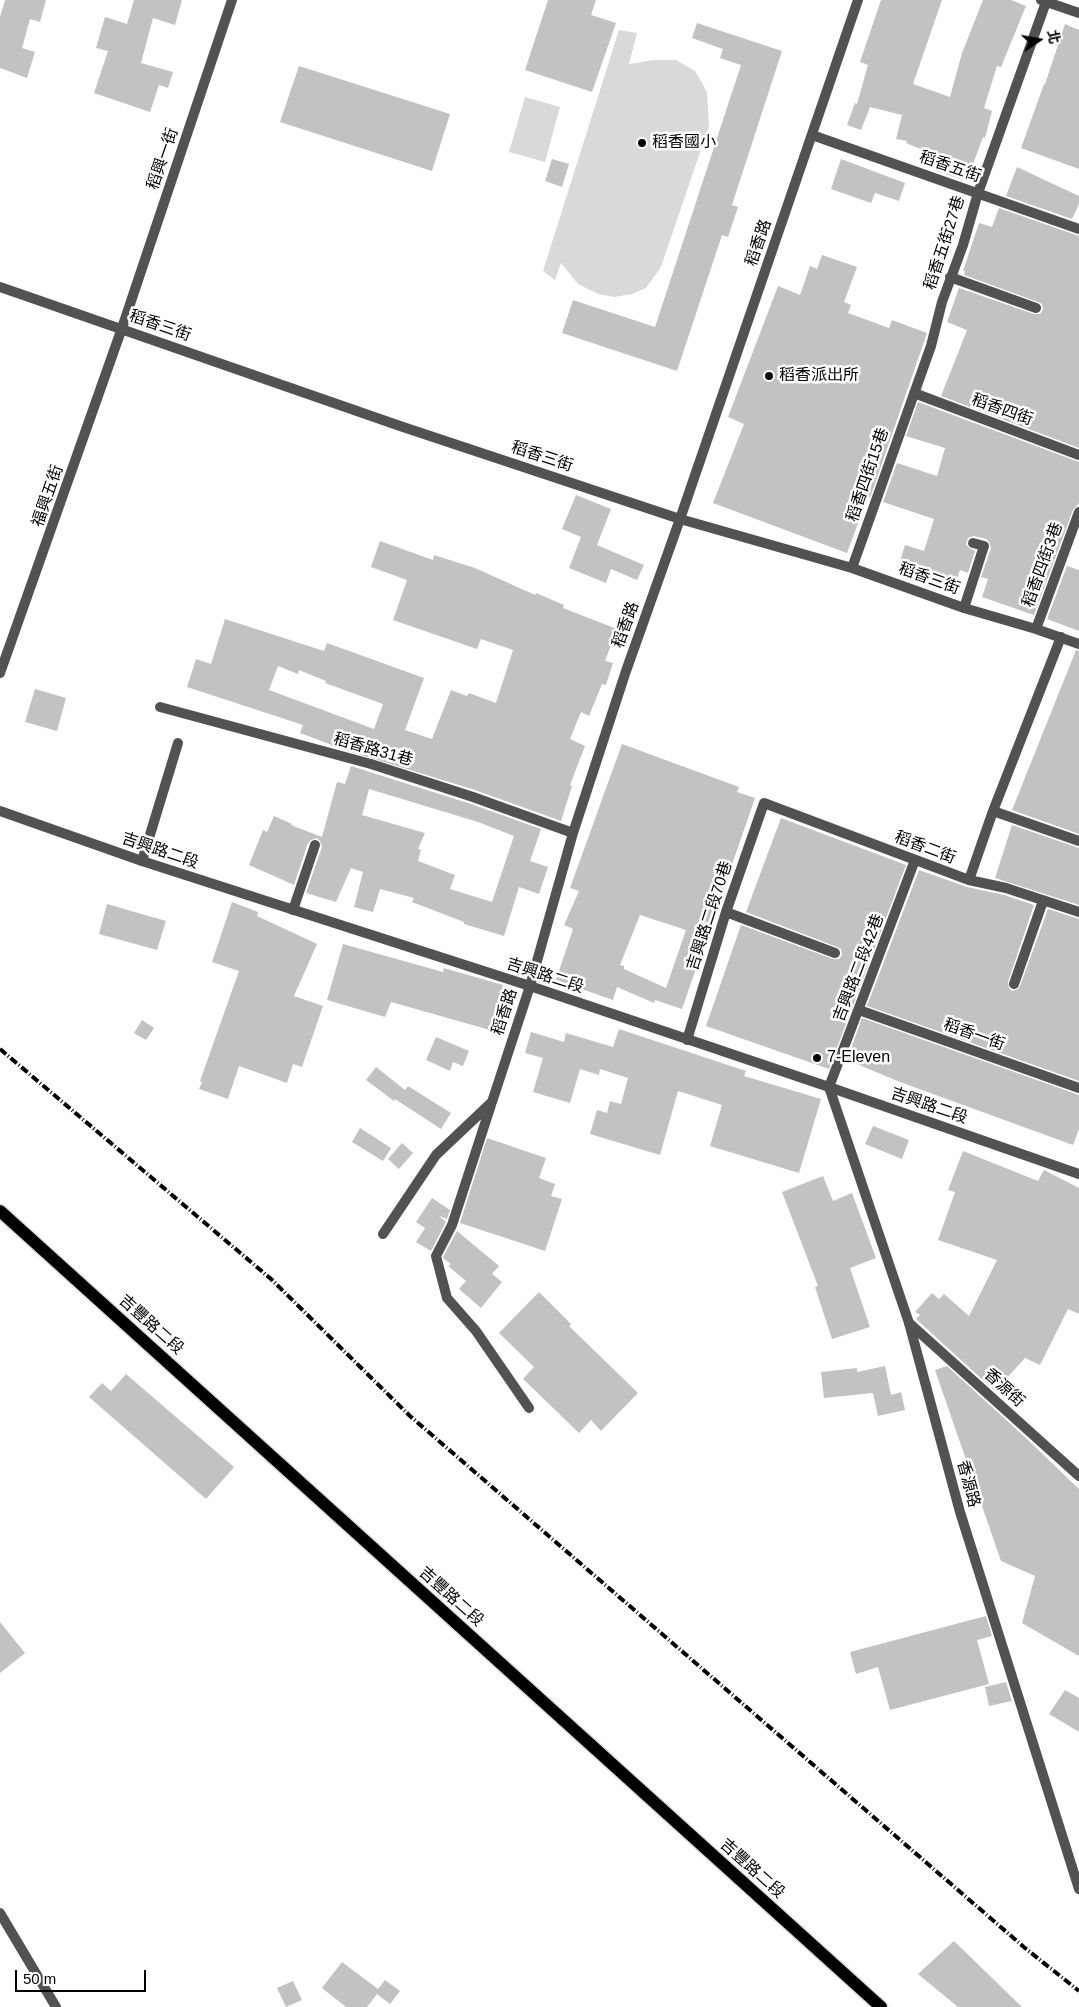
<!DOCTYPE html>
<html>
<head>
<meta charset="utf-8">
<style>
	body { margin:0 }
	#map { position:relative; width:1079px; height:2007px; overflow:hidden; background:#fff; font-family:Helvetica,"Noto Sans TC",sans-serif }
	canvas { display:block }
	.north { position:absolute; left:1014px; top:15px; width:50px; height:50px; -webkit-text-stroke:4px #fff; paint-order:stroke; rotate:78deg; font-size:14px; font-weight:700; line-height:20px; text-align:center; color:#000 }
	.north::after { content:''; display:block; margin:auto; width:18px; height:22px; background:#000; clip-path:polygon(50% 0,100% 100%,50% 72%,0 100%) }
	.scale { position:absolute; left:15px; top:1970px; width:131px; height:22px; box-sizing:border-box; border:2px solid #000; border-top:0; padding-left:6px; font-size:15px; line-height:18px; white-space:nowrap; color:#000; -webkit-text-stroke:4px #fff; paint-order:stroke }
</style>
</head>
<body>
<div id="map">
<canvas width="1079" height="2007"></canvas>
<div class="north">北</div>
<div class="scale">50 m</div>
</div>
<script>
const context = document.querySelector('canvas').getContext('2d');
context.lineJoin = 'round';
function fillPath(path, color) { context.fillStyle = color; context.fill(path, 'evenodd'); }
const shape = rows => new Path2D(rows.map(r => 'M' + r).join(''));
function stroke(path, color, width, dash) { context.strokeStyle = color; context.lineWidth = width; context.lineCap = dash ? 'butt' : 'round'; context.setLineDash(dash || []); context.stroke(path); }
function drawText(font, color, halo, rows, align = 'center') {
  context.font = font + ' Helvetica,"Noto Sans TC",sans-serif'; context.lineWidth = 5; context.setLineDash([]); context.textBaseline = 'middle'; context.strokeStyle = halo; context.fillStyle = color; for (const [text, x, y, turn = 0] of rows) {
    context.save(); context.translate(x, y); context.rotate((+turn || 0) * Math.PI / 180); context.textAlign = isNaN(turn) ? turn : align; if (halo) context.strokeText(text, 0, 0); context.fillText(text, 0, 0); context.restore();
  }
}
fillPath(shape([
	[619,30,637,33,629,64,654,60,676,60,695,71,707,92,709,126,661,267,646,288,632,294,614,297,598,294,578,284,561,263,555,280,543,271],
	[525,97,560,107,545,162,509,152]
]), '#d9d9d9');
fillPath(shape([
	[5,0,46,0,40,22,30,19,22,48,35,52,27,78,0,68,0,17],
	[134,0,182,0,175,25,153,18,141,63,173,72,168,88,159,85,150,112,94,93,108,51,96,48,105,17,127,24],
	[548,0,596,0,591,15,616,23,592,92,525,70],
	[881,0,942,0,913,84,950,97,962,53,983,0,1011,0,1026,6,1001,67,997,66,984,108,992,111,985,138,983,137,973,164,969,163,964,180,936,171,942,154,918,148,906,143,907,141,896,139,902,115,870,107,861,130,847,125,855,103,857,104,868,65,860,62],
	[697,23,782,51,732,205,738,207,728,237,722,235,677,371,562,333,573,300,655,327,741,65,720,58,723,49,692,38],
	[1065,24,1079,30,1079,169,1021,148,1044,84,1045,84],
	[299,66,450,114,432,171,280,122],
	[552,159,569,164,562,187,545,181],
	[841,159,905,183,899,201,875,193,871,203,831,189],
	[1017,167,1079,196,1079,204,1072,219,1006,196],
	[999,208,1079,236,1079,448,941,396,967,330,947,322,959,288,1034,314,1040,314,1043,310,1042,304,1038,302,964,275,965,271,963,271,979,223,992,227],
	[822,255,857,267,844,302,851,305,848,313,889,328,892,320,927,333,870,498,868,497,847,553,713,503,744,424,728,417,778,286,800,295,810,266,817,269],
	[918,402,1079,462,1079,503,1073,510,1034,615,982,597,988,579,981,577,991,548,989,542,986,539,974,536,968,538,966,544,968,547,975,551,968,573,960,570,954,589,897,571,905,545,924,551,934,519,883,502,897,463,937,476,945,448,906,436],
	[576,495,611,509,597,545,644,565,637,580,611,569,606,583,569,568,581,537,562,529],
	[380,541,433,560,434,555,475,568,535,595,536,593,564,605,563,608,617,629,605,661,613,663,606,685,602,684,589,716,581,712,570,739,585,746,570,785,572,786,561,821,475,790,345,750,300,733,303,725,187,687,196,659,211,664,225,619,324,651,327,643,424,678,405,730,432,739,451,690,467,696,469,693,496,703,513,650,481,639,477,649,393,620,407,580,371,567],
	[278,666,298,674,299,670,326,681,325,683,383,704,374,729,269,690],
	[1067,566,1079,570,1079,631,1047,619],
	[1076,650,1079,651,1079,834,1012,810],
	[35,689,66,698,57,731,25,722],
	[622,744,739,787,737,792,755,798,682,1009,655,1000,654,1003,617,987,613,1000,556,980,573,929,564,925,579,891,570,888],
	[640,915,686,930,666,988,624,969,624,966,620,965],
	[351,766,471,804,541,829,530,861,548,867,539,894,519,887,504,936,464,924,464,922,412,902,414,898,380,889,373,912,354,907,363,872,351,868,336,902,306,893,322,847,320,841,317,838,311,840,308,843,294,885,249,865,263,830,267,832,274,816,292,824,291,825,322,837,337,782,345,784],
	[369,789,478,822,514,836,492,902,450,889,455,875,418,861,421,850,418,849,425,833,362,815],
	[781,818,906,865,829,1069,706,1026,741,925,833,959,839,959,842,955,841,949,837,947,746,912],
	[1012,825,1079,848,1079,905,995,878],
	[919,870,967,887,1004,895,1034,905,1008,982,1009,988,1012,991,1018,989,1020,986,1048,909,1079,919,1079,1081,867,1006],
	[232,902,258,912,257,916,317,944,294,996,323,1006,302,1067,293,1064,287,1083,239,1066,228,1099,199,1089,202,1082,200,1081,239,971,212,962],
	[107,904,166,921,157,950,99,934],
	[343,944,443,972,444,968,503,985,490,1030,391,1002,385,1017,327,1000],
	[862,1018,1079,1095,1079,1129,1073,1145,900,1082,847,1060],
	[142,1020,154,1028,146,1040,134,1033],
	[619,1029,746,1071,744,1076,821,1099,799,1173,710,1146,722,1105,678,1091,660,1155,590,1134,597,1110,607,1113,610,1101,621,1104,628,1078,600,1069,599,1075,580,1069,570,1103,533,1092,543,1058,525,1053,531,1032,564,1042,566,1033,613,1047],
	[436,1037,469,1051,463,1066,453,1062,450,1071,426,1060],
	[376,1067,405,1090,408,1086,451,1113,441,1129,395,1099,394,1101,366,1080],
	[873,1126,909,1140,902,1159,865,1144],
	[360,1128,391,1148,383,1161,352,1142],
	[487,1138,546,1158,539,1178,555,1184,551,1196,562,1199,545,1251,460,1223],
	[402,1143,413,1153,399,1169,388,1159],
	[963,1151,1038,1181,1044,1170,1079,1188,1079,1314,1068,1309,1040,1365,1025,1358,995,1391,916,1319,920,1315,915,1312,932,1293,939,1299,944,1294,969,1316,997,1260,938,1240,955,1192,948,1190],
	[823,1176,833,1201,852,1193,876,1258,850,1268,870,1327,832,1339,815,1287,818,1286,782,1192],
	[432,1198,450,1210,447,1219,439,1216,446,1222,431,1251,416,1242,425,1228,416,1222],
	[457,1231,499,1266,492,1274,502,1282,481,1308,459,1289,466,1281,448,1266,451,1264,444,1259,443,1257],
	[539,1292,571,1324,569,1326,638,1393,601,1431,591,1420,579,1433,523,1379,534,1367,499,1333],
	[885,1366,891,1395,901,1392,905,1410,878,1416,873,1393,824,1398,821,1372,857,1368,857,1372],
	[947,1366,1027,1439,1079,1489,1079,1656,1022,1623,1035,1576,1001,1561,935,1370],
	[126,1374,234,1467,206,1499,89,1397,102,1383,111,1391],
	[986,1616,992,1636,977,1640,989,1684,890,1710,878,1667,856,1674,850,1652],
	[0,1622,25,1653,0,1673],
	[1006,1682,1012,1701,989,1706,985,1687],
	[1065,1690,1079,1698,1079,1732,1049,1714],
	[954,1941,1022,2007,958,2007,918,1974],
	[342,1962,378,1989,385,1980,400,1991,390,2004,377,1994,367,2007,346,2007,322,1988],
	[293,1981,302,2000,286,2007,277,1988]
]), '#c2c2c2');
const primary = shape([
	[0,1211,881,2007]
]);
stroke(primary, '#dbdbdb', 15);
stroke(shape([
	[964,608,984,546,973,543],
	[142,861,178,743],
	[293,910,315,845]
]), '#525252', 10);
stroke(shape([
	[1041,0,1079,13],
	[812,135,1079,229],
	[950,277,1036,308],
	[0,287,400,426,680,519,852,568,964,608,1036,629,1079,644],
	[914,393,1079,455],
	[852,568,931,346,942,302,963,245,978,193,1046,2],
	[1036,629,1079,512],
	[0,673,122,328,232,0],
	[160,707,371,764,473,797,573,833],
	[0,811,142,861,530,986,829,1087,1079,1174],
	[993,811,1079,841],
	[969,880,993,811,1061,637],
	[726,912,835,953],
	[1014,984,1043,901],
	[859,1010,1079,1088],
	[687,1040,726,912,764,803,969,880,1006,888,1079,912],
	[829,1087,915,860],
	[491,1105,452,1225,436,1256,447,1298,476,1331,529,1408],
	[383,1234,436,1155,492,1102,530,986,573,833,626,671,680,519,858,0],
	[909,1323,1079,1476],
	[0,1913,56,2007]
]), '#525252', 10);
stroke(shape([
	[829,1087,909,1323,960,1512,1079,1889]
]), '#525252', 10);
stroke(primary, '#000', 12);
stroke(shape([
	[0,1049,271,1279,410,1416,1025,1948,1079,1991]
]), '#000', 4, [8, 2.5, 1, 2.5]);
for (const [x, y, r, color] of [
	[642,143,5,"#000"],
	[769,376,5,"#000"],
	[817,1058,5,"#000"]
]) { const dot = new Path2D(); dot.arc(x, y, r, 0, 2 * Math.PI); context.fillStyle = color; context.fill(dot); stroke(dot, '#fff', 2); }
drawText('16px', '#000', '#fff', [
	["稻香國小",652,143],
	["稻香派出所",779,376],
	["7-Eleven",827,1058]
], 'left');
drawText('16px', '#000', '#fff', [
	["稻興一街",163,159,-71],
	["稻香五街",950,167,19],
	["稻香路",759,243,-71],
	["稻香五街27巷",945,243,-72],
	["稻香三街",160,326,19],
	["稻香四街",1002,410,20],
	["稻香三街",542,457,18],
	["稻香四街15巷",868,475,-71],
	["福興五街",48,496,-71],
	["稻香四街3巷",1043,565,-70],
	["稻香三街",929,579,20],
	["稻香路",626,625,-70],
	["稻香路31巷",373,750,16],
	["稻香二街",925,848,21],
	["吉興路二段",160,851,19],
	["吉興路二段70巷",710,916,-72],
	["吉興路二段42巷",859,968,-69],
	["吉興路二段",545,976,18],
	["稻香路",505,1012,-72],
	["稻香一街",974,1035,20],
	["吉興路二段",929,1106,19],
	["吉豐路二段",151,1325,42],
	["香源街",1004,1388,42],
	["香源路",968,1484,75],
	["吉豐路二段",451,1597,42],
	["吉豐路二段",752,1869,42]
]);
</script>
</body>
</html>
